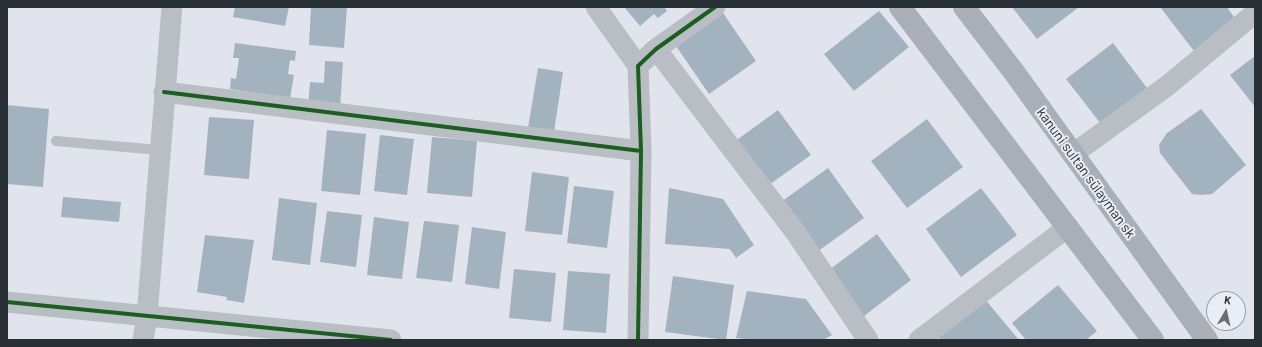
<!DOCTYPE html>
<html>
<head>
<meta charset="utf-8">
<style>
	body { margin:0 }
	#map { position:relative; width:1262px; height:347px; overflow:hidden; background:#e1e4ec; font-family:Barlow,sans-serif }
	canvas { display:block }
	.frame { position:absolute; inset:0; border:8px solid #282f35; pointer-events:none }
	.north { position:absolute; left:1206px; top:291px; width:40px; height:40px; box-sizing:border-box; background:#e8edf8; border:1px solid #9ba1aa; border-radius:50%; rotate:9deg; font-size:11px; font-weight:700; line-height:16px; text-align:center; color:#282f35 }
	.north::after { content:''; display:block; margin:auto; width:14px; height:18px; background:#696e75; clip-path:polygon(50% 0,100% 100%,50% 72%,0 100%) }
</style>
</head>
<body>
<div id="map">
<canvas width="1262" height="347"></canvas>
<div class="frame"></div>
<div class="north">K</div>
</div>
<script>
const context = document.querySelector('canvas').getContext('2d');
context.lineJoin = 'round';
function fillPath(path, color) { context.fillStyle = color; context.fill(path, 'evenodd'); }
const shape = rows => new Path2D(rows.map(r => 'M' + r).join(''));
function stroke(path, color, width, dash) { context.strokeStyle = color; context.lineWidth = width; context.lineCap = dash ? 'butt' : 'round'; context.setLineDash(dash || []); context.stroke(path); }
function drawText(font, color, halo, rows, align = 'center') {
  context.font = font + ' Barlow,sans-serif'; context.lineWidth = 4; context.setLineDash([]); context.textBaseline = 'middle'; context.strokeStyle = halo; context.fillStyle = color; for (const [text, x, y, turn = 0] of rows) {
    context.save(); context.translate(x, y); context.rotate((+turn || 0) * Math.PI / 180); context.textAlign = isNaN(turn) ? turn : align; if (halo) context.strokeText(text, 0, 0); context.fillText(text, 0, 0); context.restore();
  }
}
fillPath(shape([
	[235,7,289,7,285,26,233,17],
	[311,7,347,7,344,48,309,45],
	[624,7,664,7,667,11,658,18,654,14,640,26],
	[1012,7,1079,7,1037,39],
	[1160,7,1227,7,1236,20,1194,51],
	[879,11,909,47,854,91,824,54],
	[723,13,756,61,709,94,676,46],
	[235,43,296,51,295,61,290,60,288,74,294,75,290,98,230,89,231,78,236,79,239,58,233,58],
	[1113,43,1147,88,1101,124,1066,79],
	[1255,56,1255,107,1230,75],
	[325,61,343,62,340,109,308,107,310,82,324,83],
	[538,68,563,72,554,132,528,128],
	[7,105,49,109,43,187,7,184],
	[1201,109,1246,165,1212,194,1202,195,1192,194,1160,153,1159,145,1167,133],
	[778,110,811,155,766,187,734,142],
	[209,117,254,120,249,179,204,175],
	[927,119,963,167,907,208,871,161],
	[327,130,366,134,360,195,321,191],
	[380,135,414,139,407,195,374,191],
	[432,137,477,141,472,197,427,193],
	[828,168,864,218,817,252,781,202],
	[532,172,569,177,562,235,525,231],
	[574,186,614,191,607,248,567,243],
	[669,188,723,199,754,245,736,258,730,249,665,244],
	[981,188,1017,235,961,277,926,229],
	[63,197,121,202,119,222,61,217],
	[279,198,317,203,310,265,272,260],
	[327,211,362,215,356,267,320,262],
	[374,217,409,222,402,279,367,275],
	[424,221,459,225,452,282,416,278],
	[472,227,506,232,499,289,465,284],
	[877,234,911,280,864,316,829,270],
	[205,235,254,240,244,303,226,300,227,297,197,292],
	[514,269,556,273,551,322,509,318],
	[568,271,610,274,606,333,563,330],
	[673,276,734,285,726,340,665,332],
	[1058,285,1097,331,1086,340,1026,340,1012,323],
	[747,291,806,299,832,335,823,340,758,340,736,338],
	[984,298,1019,340,941,340,937,336]
]), '#a3b2bf');
stroke(shape([
	[56,141,159,150]
]), '#b9bec5', 10);
stroke(shape([
	[596,7,638,66],
	[656,49,796,233,868,340],
	[164,92,641,151],
	[1073,154,1167,86,1255,13],
	[7,302,391,340],
	[143,340,147,316,172,7],
	[638,340,641,151,638,66,656,49,715,7],
	[919,340,1068,227]
]), '#b9bec5', 21);
stroke(shape([
	[900,7,1153,340],
	[964,7,1014,72,1207,340]
]), '#aaaeb6', 22);
stroke(shape([
	[164,92,641,151],
	[7,302,391,340],
	[638,340,641,151,638,66,656,49,715,7]
]), '#1b5e20', 4);
drawText('14px', '#282f35', '#e8edf8', [
	["kanuni sultan sülayman sk",1086,173,54]
]);
</script>
</body>
</html>
